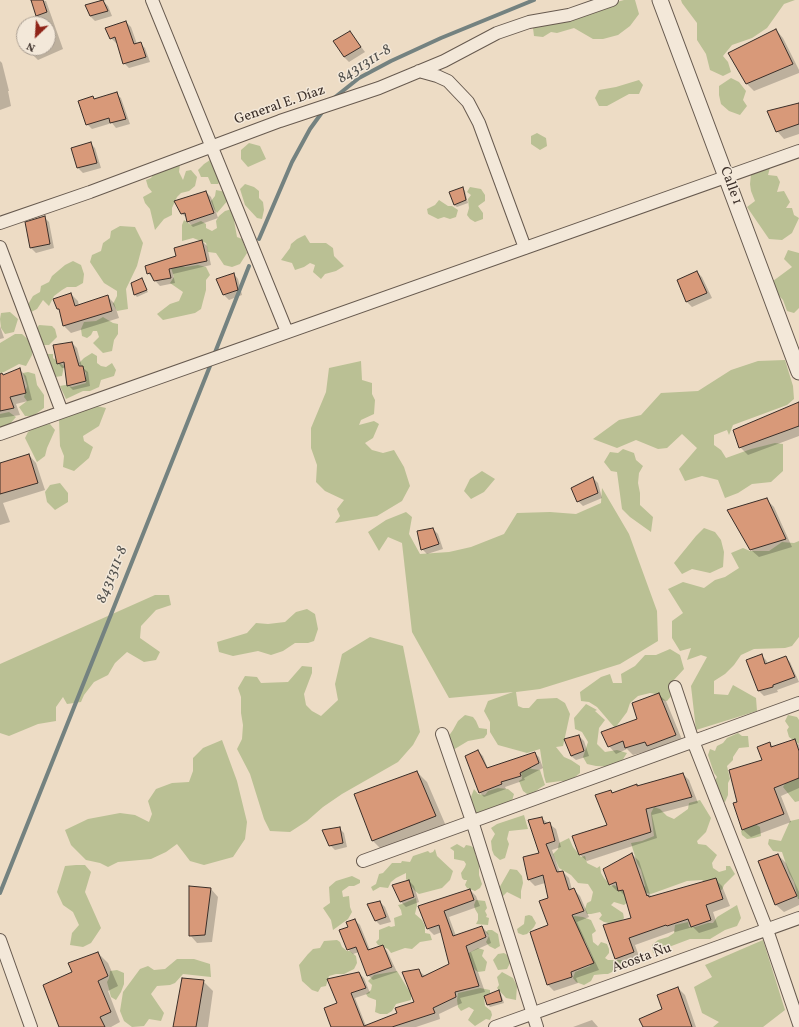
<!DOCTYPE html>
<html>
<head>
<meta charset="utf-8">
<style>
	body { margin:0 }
	#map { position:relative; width:799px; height:1027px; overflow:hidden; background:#eddcc5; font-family:Vollkorn,serif }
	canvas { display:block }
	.north { position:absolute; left:16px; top:16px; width:40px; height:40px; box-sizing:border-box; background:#f3e8d9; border:1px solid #a99e92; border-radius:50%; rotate:205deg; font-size:11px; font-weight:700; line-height:16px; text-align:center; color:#3a2e28 }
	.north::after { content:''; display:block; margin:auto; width:14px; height:18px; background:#8f2418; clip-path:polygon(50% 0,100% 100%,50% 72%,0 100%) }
</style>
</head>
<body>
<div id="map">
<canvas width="799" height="1027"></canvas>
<div class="north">N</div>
</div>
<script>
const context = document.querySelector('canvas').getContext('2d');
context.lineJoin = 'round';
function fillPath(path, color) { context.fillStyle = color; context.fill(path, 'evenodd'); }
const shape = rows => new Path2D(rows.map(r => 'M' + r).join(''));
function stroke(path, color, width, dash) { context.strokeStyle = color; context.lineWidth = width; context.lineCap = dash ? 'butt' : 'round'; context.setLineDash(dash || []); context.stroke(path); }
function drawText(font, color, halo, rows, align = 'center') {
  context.font = font + ' Vollkorn,serif'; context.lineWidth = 3; context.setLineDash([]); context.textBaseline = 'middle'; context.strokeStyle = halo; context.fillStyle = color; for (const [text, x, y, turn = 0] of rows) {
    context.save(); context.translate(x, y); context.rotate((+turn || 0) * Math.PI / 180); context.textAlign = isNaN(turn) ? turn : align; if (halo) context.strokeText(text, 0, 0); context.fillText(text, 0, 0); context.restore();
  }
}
fillPath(shape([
	[624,0,635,0,639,14,630,26,618,35,603,39,593,39,574,28,557,33,551,32,543,37,534,36,533,28,537,24],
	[681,0,795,0,784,4,767,28,752,38,732,45,723,56,728,62,731,72,723,76,710,70,706,54,697,40,697,23,682,3],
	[731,78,739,82,746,91,743,100,747,106,740,115,729,111,721,104,719,95,719,86],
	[639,80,643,85,639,94,629,94,607,106,599,106,595,98,599,90,616,87],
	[537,133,546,138,547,146,540,150,531,144,531,136],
	[249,143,260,146,266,159,248,167,241,159,241,150],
	[210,160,216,164,221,180,218,184,211,184,208,177,201,177,198,170,204,164],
	[180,164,179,172,183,180,186,171,191,170,197,177,195,186,189,191,181,193,177,197,172,208,172,215,164,219,155,230,150,209,145,203,143,197,152,192,148,187,146,180,151,178,155,172],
	[771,164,768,175,777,176,780,182,777,192,784,191,790,202,786,208,792,208,794,215,799,218,792,233,782,240,769,239,747,207,755,201,751,191,750,184,751,174],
	[245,184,254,187,259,191,259,198,263,202,264,210,262,219,257,218,245,205,240,189],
	[470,187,481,189,485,195,485,201,478,206,483,213,483,219,475,222,470,219,467,215,469,208,468,199,471,195,467,192],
	[216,190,226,192,229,199,217,213,214,209,211,201,215,196],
	[439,200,448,206,452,206,458,210,456,217,450,219,444,217,438,219,428,214,427,209,435,205],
	[232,209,237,237,242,239,247,253,240,264,232,267,224,265,216,253,208,252,206,243,193,238,182,241,182,225,184,220,191,225,201,221,206,224,206,228,212,231,217,228,216,221,219,216,225,211],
	[120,226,135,227,143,243,137,266,126,289,128,309,117,311,113,304,117,296,117,291,104,283,90,262,92,255,101,251,103,243,110,238,111,231],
	[305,235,310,243,326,243,333,248,334,256,344,266,336,271,325,274,321,279,313,272,315,265,310,263,304,267,295,270,292,263,281,260,290,248,291,244,297,239],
	[788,250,799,253,799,308,794,313,787,311,783,300,774,290,773,281,792,267,784,259],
	[73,261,81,265,84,274,83,283,76,287,67,287,62,290,54,296,49,306,43,300,37,309,31,312,27,306,33,296,40,292,41,286,49,282,52,276,65,265],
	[174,263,185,267,198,265,206,267,210,275,206,280,206,290,201,309,195,313,163,320,157,314,170,304,179,301,183,292,170,283,174,277,171,268],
	[10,312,18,319,14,332,5,334,1,328,0,319,1,313],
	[103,317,113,323,118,324,118,334,114,340,112,351,103,353,93,343,99,337,97,331,93,331,91,335,87,338,82,336,81,329,84,322,96,321],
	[39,325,52,326,55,329,57,337,49,345,41,345,36,330],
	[15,334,22,334,32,343,32,355,26,366,19,364,4,372,0,373,0,343],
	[92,353,97,356,97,363,101,366,106,367,112,363,116,370,114,376,101,380,99,387,90,391,83,391,66,399,60,386,65,385,72,387,86,383,86,373,79,363,84,358],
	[47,354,53,354,53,358,64,366,62,376,55,377,41,363],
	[785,360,793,386,794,399,787,405,733,425,729,435,727,430,714,435,714,445,721,450,726,458,751,449,775,443,783,444,783,471,771,482,752,484,738,493,725,498,718,480,702,476,685,481,679,469,697,448,682,434,667,448,658,449,636,440,617,448,593,439,619,420,641,415,661,393,698,391,731,370,758,361],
	[361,361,362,380,372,383,372,394,375,400,374,414,361,420,359,425,374,421,379,424,373,438,365,443,372,450,383,453,394,450,404,467,410,486,402,501,377,516,335,523,340,516,337,509,344,500,325,491,316,482,317,465,311,448,311,428,326,392,329,368],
	[28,372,35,374,37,385,44,395,44,408,33,416,25,416,19,407,27,401,24,397,27,386,23,373],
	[92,405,106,408,99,426,83,436,84,441,93,447,89,458,74,471,63,467,64,456,60,446,59,419],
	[9,412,16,417,9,425,0,429,0,414],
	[50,424,55,430,47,448,45,456,37,462,25,438,28,432,39,425],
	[623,449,634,453,636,460,643,466,639,473,638,483,640,493,640,505,653,517,651,532,630,517,622,509,617,472,611,471,604,462,610,452,618,453],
	[482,471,495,479,484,492,471,499,464,491,470,479],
	[60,483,68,493,68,502,55,510,47,502,45,492,50,485],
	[602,488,629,534,657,611,658,641,620,664,540,689,516,692,518,706,523,708,529,708,537,699,557,698,565,703,570,714,563,746,556,747,564,757,571,760,580,766,580,773,570,781,561,781,546,783,544,776,540,749,527,753,498,745,490,732,490,722,484,711,488,701,513,692,449,698,412,632,402,543,388,537,379,551,368,532,386,520,406,512,412,517,409,534,420,554,449,552,471,547,504,534,517,513,550,512,576,514,601,503],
	[704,528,715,532,721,540,724,552,723,567,710,573,692,569,682,574,674,563,696,536],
	[799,541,799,637,792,646,785,648,754,649,741,655,734,665,725,674,714,681,714,694,728,695,733,685,756,698,757,711,696,730,691,686,707,657,701,655,687,660,691,648,680,651,672,638,672,621,683,613,668,589,683,582,704,588,715,580,725,577,739,568,731,553,743,548,750,551,769,551,782,542,794,543],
	[155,595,169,595,171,605,156,610,141,626,140,638,160,652,156,660,144,662,127,652,115,663,108,675,94,682,84,695,81,702,67,704,63,697,56,707,56,721,38,724,9,736,0,733,0,664],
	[307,609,315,614,318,629,314,641,308,643,295,643,283,651,271,655,258,651,233,656,219,652,217,642,247,633,256,623,268,624,285,622,296,612],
	[370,637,403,646,420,732,413,745,398,762,342,794,323,807,307,821,290,832,270,831,264,819,250,774,237,749,242,739,243,725,241,713,241,697,238,688,245,676,257,677,261,683,288,682,302,666,312,667,312,673,304,694,306,705,312,711,321,716,338,700,335,684,342,654],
	[670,649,680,655,684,669,673,681,672,695,667,701,661,700,656,694,650,693,638,696,630,703,627,712,615,728,597,707,589,702,581,701,580,692,601,677,610,674,613,683,622,683,621,674,635,666,645,655,656,655],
	[586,704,597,710,595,711,605,720,599,728,597,744,605,752,617,750,627,753,618,767,596,766,587,764,583,757,588,742,582,732,575,729,574,718],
	[465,715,473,717,476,721,479,728,487,729,487,734,484,738,468,741,453,750,448,737,453,730,458,721],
	[788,715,797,717,799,720,799,744,789,737,787,730,789,727,785,721],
	[738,733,742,736,748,736,749,747,739,748,733,757,733,760,727,766,730,779,728,783,728,795,725,802,721,801,714,782,717,777,714,773,708,755,710,749,715,751,717,746,723,743,727,738],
	[222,740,237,781,247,822,245,839,233,857,204,865,190,861,177,844,166,852,151,859,118,862,108,867,100,863,86,860,71,845,65,830,88,819,120,813,135,815,149,822,152,814,148,801,156,789,172,783,189,782,193,771,193,758,203,748],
	[526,766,532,769,540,770,545,785,540,788,530,796,523,791,519,781,522,779,521,771],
	[799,772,799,801,795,802,783,787,791,773],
	[498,788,508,789,514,794,509,811,501,818,495,818,480,816,474,812,471,797,474,789,478,794,485,795,488,791],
	[700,800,711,818,706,832,697,841,698,844,706,845,717,855,712,863,713,868,719,872,726,870,726,866,730,866,735,874,724,885,722,890,711,887,702,880,687,881,651,894,643,892,640,890,645,886,641,870,637,863,631,843,642,841,654,836,651,813,654,807,660,809,667,816,674,819,688,809,689,803],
	[524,815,528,829,509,831,507,839,509,844,505,858,500,860,494,855,492,850,491,841,495,834,491,828,497,824],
	[799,819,799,899,798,899,794,882,789,873,782,852,773,851,768,844,769,839,781,841,790,821],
	[753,823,760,827,761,836,754,838,747,839,742,835,741,831,745,826],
	[569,838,573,847,581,857,585,856,587,863,597,868,600,866,601,873,604,878,611,886,614,885,634,897,624,905,614,902,611,905,623,913,624,918,618,925,604,922,599,919,602,915,600,912,591,914,587,914,585,909,587,903,591,901,593,892,588,884,578,883,571,875,559,868,553,854,558,849,559,843],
	[457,844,464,848,466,845,471,846,475,849,475,854,479,862,479,875,482,884,480,888,475,891,467,888,465,885,467,880,464,880,462,878,461,873,465,867,466,864,464,861,454,859,454,851,450,848],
	[435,849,437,856,453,871,450,880,442,888,419,894,415,891,406,879,406,873,396,878,391,882,388,888,380,887,373,891,371,887,376,884,379,874,383,873,392,863,401,863,402,861,410,862,413,856,428,851,430,853,433,852],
	[76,865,85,865,91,872,85,892,101,928,91,943,83,947,70,945,72,933,79,925,73,912,63,905,57,892,65,866],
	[510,869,517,870,522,876,523,883,521,891,521,899,507,892,502,897,498,890],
	[352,876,360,880,360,883,354,886,349,886,342,891,343,897,349,896,350,907,352,912,348,919,333,930,331,920,323,908,330,903,329,887,336,881],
	[416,898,417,905,415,914,422,920,425,926,425,933,430,934,432,940,420,942,412,949,405,948,391,953,388,949,378,945,376,942,379,939,379,930,389,926,391,927,395,926,394,918,402,915,401,910,398,905,402,904],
	[476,900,485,901,487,908,485,911,487,915,486,917,489,918,488,925,476,924,478,920,478,914,475,909,474,905],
	[737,905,741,918,737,926,725,930,710,939,690,939,653,953,652,945,658,940,668,937,674,933,675,925,688,922,689,927,695,927,708,923,713,923,717,917],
	[529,915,532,916,536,923,534,927,527,934,523,935,518,933,517,929,524,924,525,916],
	[575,916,583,917,591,920,596,931,592,934,593,942,598,946,601,942,607,944,609,949,609,953,605,958,608,960,622,960,621,965,616,970,608,974,604,974,594,975,591,981,584,985,576,982,573,978,575,972,590,966,592,957,585,941,579,936,567,919],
	[488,930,492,930,498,934,500,946,495,949,489,946,486,942,489,936,486,932],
	[337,940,340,942,342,947,347,951,350,951,356,956,357,963,354,969,344,974,336,974,329,976,326,986,321,987,318,992,312,990,302,981,299,965,308,954,313,949,320,948,324,941],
	[763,940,785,1010,763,1027,713,1027,719,1022,702,1013,694,987,712,977,705,965],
	[478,948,484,950,482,956,487,962,485,971,478,972,475,970,465,955],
	[504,953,509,956,510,963,507,969,498,970,493,960,498,954],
	[177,959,194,959,210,964,211,977,183,974,175,983,170,985,157,986,151,994,164,1013,161,1021,149,1019,144,1026,132,1027,124,1021,120,1011,123,992,140,969,148,966,154,970,165,969],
	[117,970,124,973,124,984,121,992,116,1000,111,997,107,982,109,978,110,971],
	[397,971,411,994,411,1000,396,1004,392,1011,387,1014,380,1014,375,1012,376,1005,376,1000,368,997,366,994,371,990,372,985,368,981,374,975],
	[502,972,513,978,517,986,516,1000,506,998,497,988,499,985,497,977],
	[480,988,490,990,490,993,486,995,484,997,485,1006,491,1011,492,1015,490,1020,486,1019,475,1026,468,1020,474,1010,469,1007,461,1011,458,1007,457,1000,458,993]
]), '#bac094');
fillPath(shape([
	[32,0,46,1,63,49,38,60,33,55,30,48,48,48,48,24,40,24],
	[99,0,106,0,103,1,108,6,112,16,95,21,90,16,86,6,100,2],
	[126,22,131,27,137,44,140,43,145,48,150,62,129,68,124,63,117,43,116,43,111,38],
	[776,30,783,38,799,70,799,73,754,91,746,83],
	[350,32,365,52,349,62,344,57],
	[0,61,2,63,9,91,8,91,11,106,0,110],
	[116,94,121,98,130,124,116,128,112,123,92,129,87,124,93,97,96,100],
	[799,104,799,134,784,139,777,131],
	[90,143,95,148,101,168,83,173,78,168,72,148],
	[463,188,465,191,468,203,457,207,454,205],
	[206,192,211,197,218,218,193,227,188,222,187,218,181,213],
	[44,217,49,222,54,248,36,253,31,248,26,223],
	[202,241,207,246,211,265,173,274,175,283,160,286,148,273,177,257],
	[697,272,702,277,712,298,692,307,687,302,678,281],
	[234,274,238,279,242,295,229,300,224,295,217,279],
	[141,279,148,292,137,297,135,295,132,284],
	[71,294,78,301,79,306,107,296,114,303,119,318,71,333,64,326,61,312,58,309],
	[0,326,4,338,0,339],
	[72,343,77,348,82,367,88,372,90,386,73,390,68,385,66,368,62,368,58,363],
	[19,369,26,376,32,400,16,404,20,415,0,418,0,378],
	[799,403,799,436,748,455,740,447],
	[29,455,36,463,45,490,3,503,10,522,0,525,0,475],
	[593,478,598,483,602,498,583,506,578,501],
	[766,499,774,507,792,547,759,557,751,550,729,510],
	[433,529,438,534,443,549,427,554,422,549],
	[761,655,766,660,768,664,785,657,790,662,799,682,777,690,778,692,764,696,759,691,748,660],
	[658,694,666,701,683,742,655,753,652,750,633,755,627,749,616,754,609,746,639,720],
	[579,736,584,741,589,756,576,760,571,756],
	[795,741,799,745,799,788,781,796,791,822,751,837,743,830,734,804,738,803,763,760,769,743,774,747],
	[478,751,483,756,488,769,534,753,539,757,543,768,524,778,525,780,505,787,506,789,484,797,480,793,466,756],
	[417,772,427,782,446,826,383,851,372,840],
	[683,774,689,780,698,803,652,815,657,838,587,861,580,855,608,826,612,794],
	[541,818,556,829,561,847,552,850,560,873,563,872,569,878,572,890,573,889,580,896,589,917,577,922,599,970,576,978,578,983,554,991,548,985,531,933,549,926,549,898,545,883,535,886,529,880,524,857,540,853],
	[339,828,344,833,347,847,335,850,330,845],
	[632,854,639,861,651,897,715,879,722,886,730,906,713,912,718,927,699,933,693,927,675,932,674,931,635,945,640,959,622,965,615,958,632,919,626,897,619,890,617,891,610,884,604,869],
	[778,855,786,863,799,892,799,905,784,912,776,905,759,862],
	[409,881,414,886,419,902,406,907,401,902,394,886],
	[211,889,218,897,212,942,197,943,190,935],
	[470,890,476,896,480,906,449,917,456,936,482,927,488,933,491,943,471,952,485,992,460,998,462,1003,439,1014,440,1019,416,1027,332,1027,338,1004,359,973,364,978,370,993,355,998,366,1026,398,1014,415,1003,418,970,425,976,450,964,442,932,434,935,428,929,419,906],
	[380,902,385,907,391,922,380,925,375,920],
	[355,920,360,925,370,950,382,946,387,951,397,972,373,980,368,975,359,952,353,954,348,949,349,927],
	[98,953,108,963,118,986,108,991,120,1022,111,1027,60,1027],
	[203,981,213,991,208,1027,174,1027],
	[678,988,685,995,696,1027,644,1027,664,1010],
	[499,992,501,994,504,1003,490,1007,488,1005,485,997],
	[592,1020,598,1027,573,1027]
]), '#0003');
stroke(shape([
	[334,98,359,78,391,61,441,38,534,0],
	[259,239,292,162,310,129,323,111],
	[214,355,249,266],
	[0,893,212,361]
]), '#748280', 4);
const building = shape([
	[31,0,43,0,47,12,36,16,31,0],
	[103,0,108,11,90,16,85,5,103,0],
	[126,21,134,44,141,42,146,57,123,64,115,37,110,39,105,28,126,21],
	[776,29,793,64,746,84,728,53,776,29],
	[350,31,361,47,344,57,333,41,350,31],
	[117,92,126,119,110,123,109,118,86,125,78,101,93,96,94,99,117,92],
	[799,103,799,124,776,132,767,111,799,103],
	[91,142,97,163,77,168,71,148,91,142],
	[463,187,466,200,454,205,449,192,463,187],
	[206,191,214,213,187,222,185,213,181,214,174,201,206,191],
	[45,216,50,244,30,248,25,222,45,216],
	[202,240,207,261,169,269,171,278,154,281,150,273,147,274,145,266,176,256,174,248,202,240],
	[697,271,707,293,686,302,677,280,697,271],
	[234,273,238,290,223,295,216,279,234,273],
	[142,278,147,290,134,295,131,283,142,278],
	[71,293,75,306,108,295,112,311,63,326,59,309,57,309,53,299,71,293],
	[72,342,79,366,83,366,86,381,67,386,64,362,57,364,53,345,72,342],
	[20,368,26,393,10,397,14,408,0,411,0,374,2,373,3,375,20,368],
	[799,402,799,426,739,448,733,430,799,402],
	[29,454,38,483,0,494,0,463,29,454],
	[593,477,598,493,577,502,571,488,593,477],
	[767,498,786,539,750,550,727,510,767,498],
	[433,528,439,544,421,550,417,531,433,528],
	[762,654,765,664,786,656,795,677,773,685,773,687,758,691,746,660,762,654],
	[659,693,676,735,647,746,645,742,625,748,623,741,608,747,601,732,637,719,632,703,659,693],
	[579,735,584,751,571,756,564,739,579,735],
	[795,739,799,751,799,778,774,788,784,814,742,830,733,803,737,802,729,770,762,760,757,747,770,742,771,747,795,739],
	[478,750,487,768,535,752,539,763,520,773,521,776,501,782,502,784,479,793,465,756,478,750],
	[417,771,436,816,372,841,354,794,417,771],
	[683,773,692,797,646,809,651,832,579,855,572,836,607,825,595,795,611,790,612,793,637,784,637,786,683,773],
	[542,817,544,824,550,822,555,841,546,844,557,872,563,871,569,890,574,888,584,911,572,915,594,963,571,972,572,977,547,985,530,932,548,925,539,901,548,898,543,875,528,880,523,857,539,853,528,820,542,817],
	[340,827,343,843,329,846,322,830,340,827],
	[632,853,647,896,648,895,649,897,716,878,723,899,706,905,711,920,691,927,688,919,667,926,666,925,629,938,634,952,615,959,603,925,631,918,623,890,618,891,616,882,609,885,603,869,632,853],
	[778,854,797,896,775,905,758,861,778,854],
	[409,880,414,897,400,902,392,885,409,880],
	[189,886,211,888,205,935,189,936,189,886],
	[470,889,474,900,444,911,453,936,482,926,486,937,466,946,479,986,455,992,456,997,433,1008,435,1013,392,1027,331,1027,324,1008,337,1003,327,979,359,972,366,988,351,993,364,1026,397,1013,395,1008,414,1002,402,972,419,969,422,977,449,964,439,925,427,929,418,906,470,889],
	[380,901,386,917,375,921,367,904,380,901],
	[355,919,368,950,383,945,392,967,367,976,356,947,347,950,339,930,348,927,346,922,355,919],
	[98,952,108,976,98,981,111,1012,100,1017,105,1027,59,1027,43,985,72,972,68,963,98,952],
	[182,978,204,980,196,1027,173,1027,182,978],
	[678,987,692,1027,643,1027,639,1019,662,1009,657,995,678,987],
	[499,990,502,1001,487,1005,484,996,499,990]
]);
fillPath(building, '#d89979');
stroke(building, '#3a2e28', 1);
const minor = shape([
	[152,0,287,332],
	[419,71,437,76,448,81,468,102,479,123,525,248],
	[0,223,90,192,280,121,379,88,444,61,497,33,529,22,569,15,612,0],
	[0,247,62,412],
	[0,434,799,151],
	[675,687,693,741,767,930,799,1024],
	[442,734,472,821,537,1027],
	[363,861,799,703],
	[0,940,31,1027],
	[495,1027,799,918]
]);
const tertiary = shape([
	[660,0,799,372]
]);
stroke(minor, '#675a4f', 14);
stroke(tertiary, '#675a4f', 17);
stroke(minor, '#f3e8d9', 12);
stroke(tertiary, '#f3e8d9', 15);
drawText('14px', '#3a2e28', '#f3e8d9', [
	["General E. Díaz",280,106,-19],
	["Calle 1",730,186,70],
	["Acosta Ñu",642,959,-20]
]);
drawText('italic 15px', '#52514d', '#f3e8d9', [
	["8431311-8",365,65,-32],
	["8431311-8",113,575,-68]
]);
</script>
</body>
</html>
